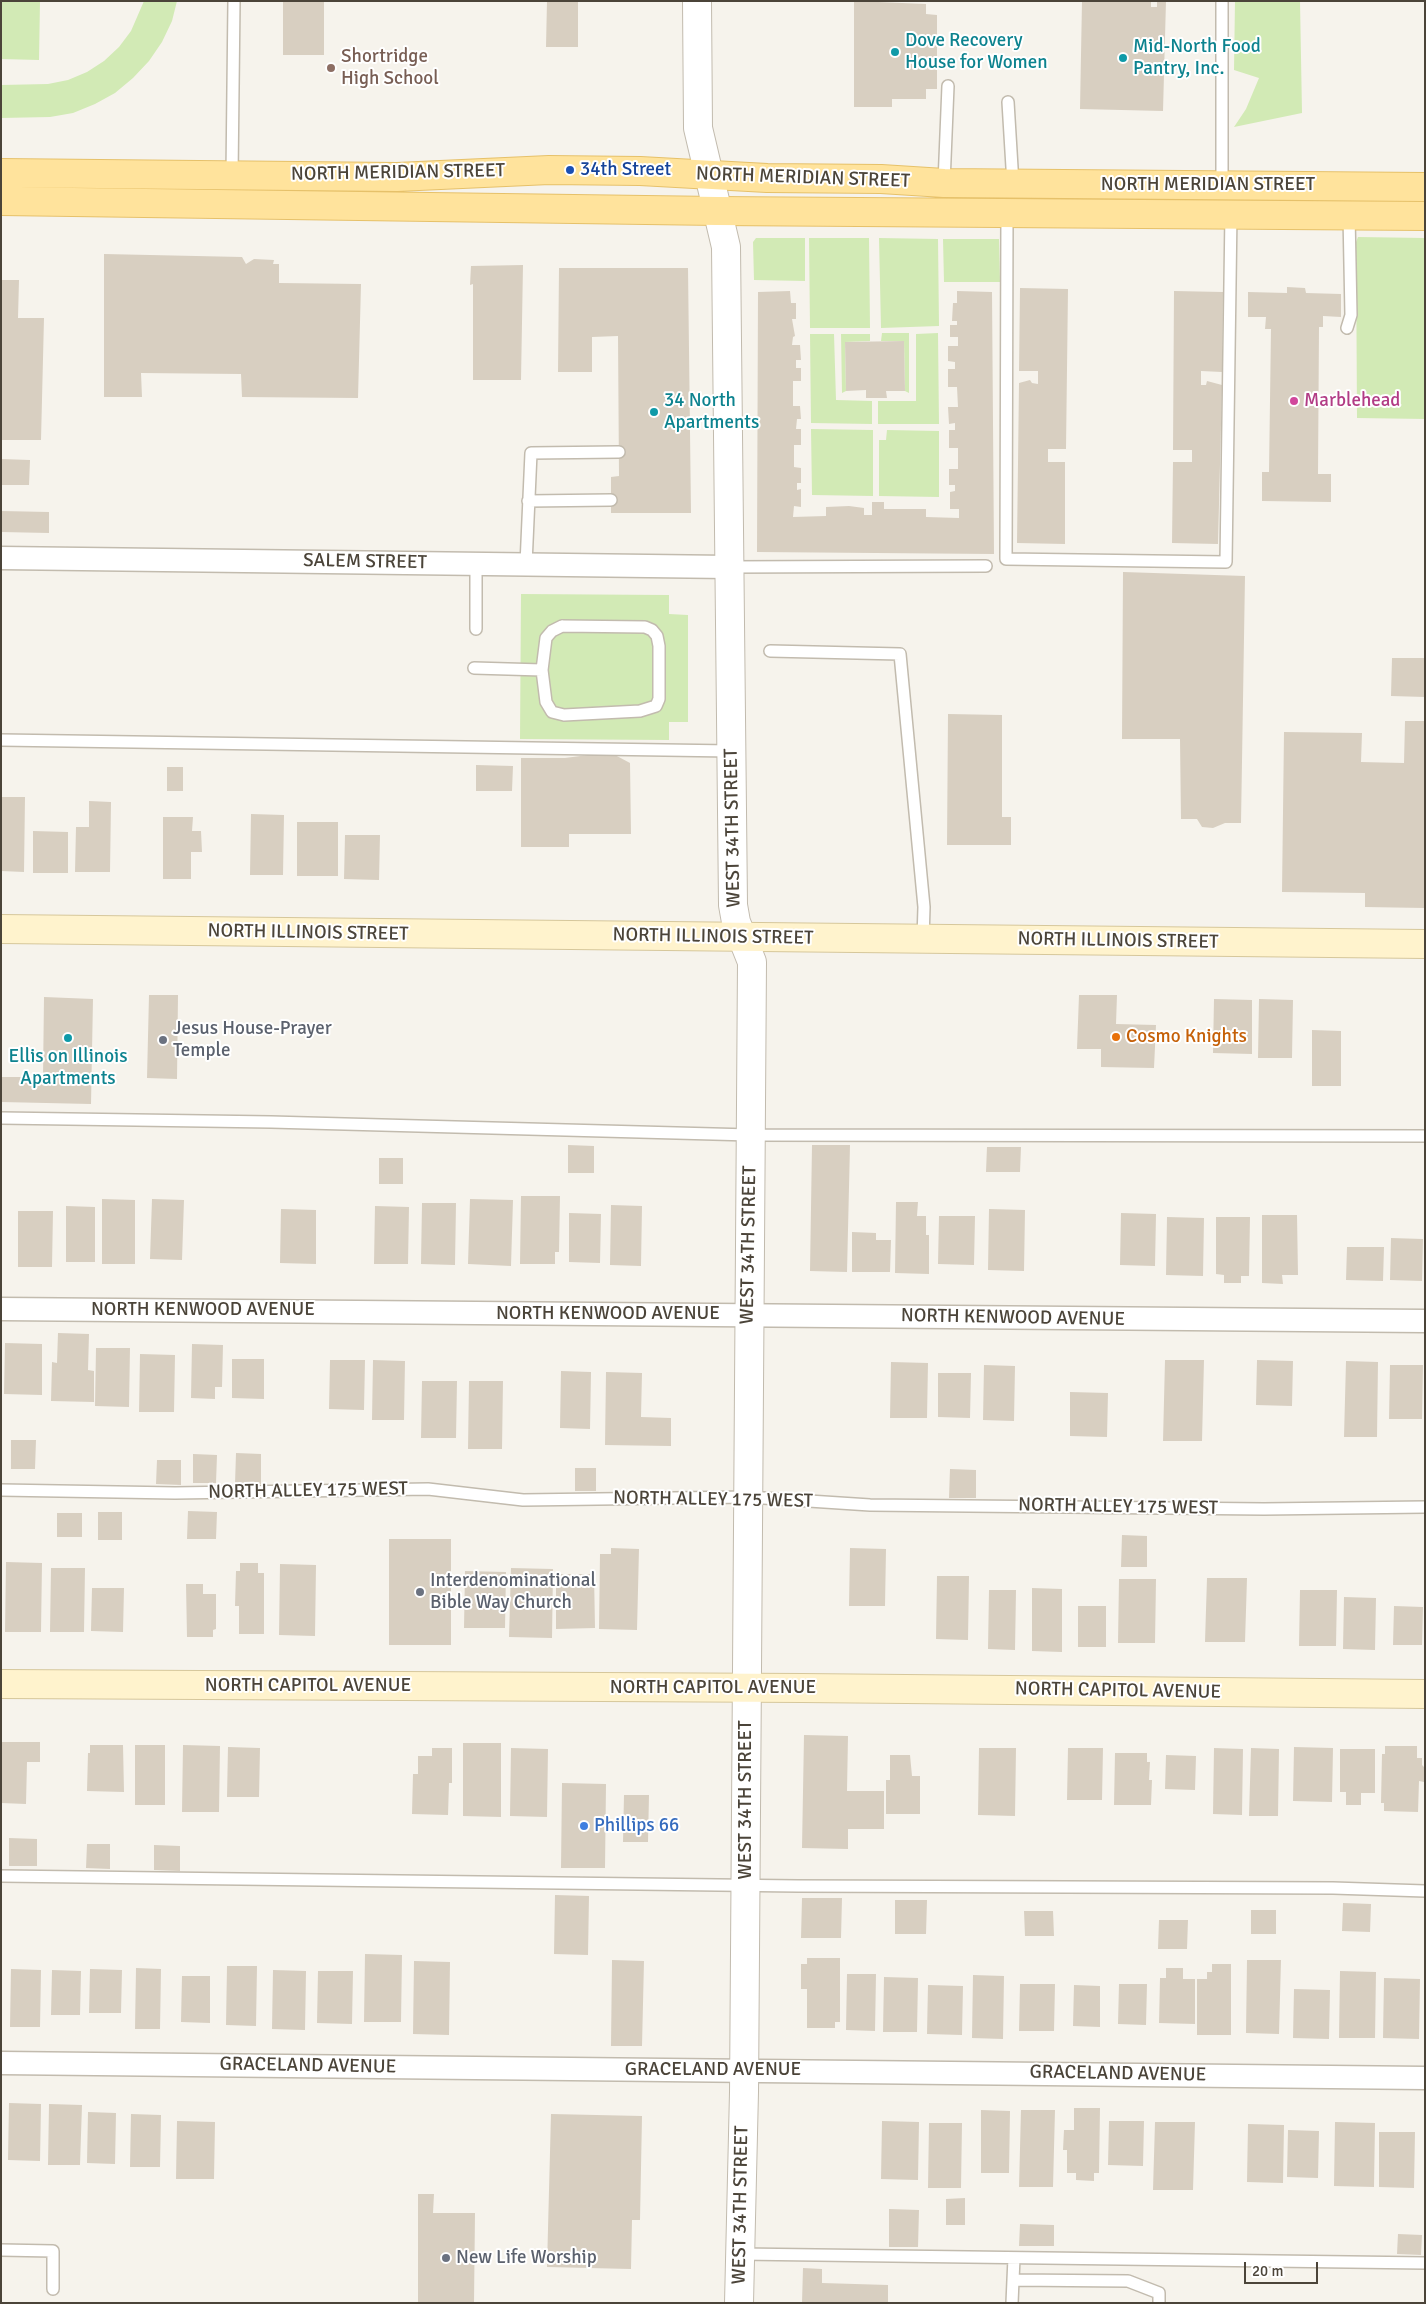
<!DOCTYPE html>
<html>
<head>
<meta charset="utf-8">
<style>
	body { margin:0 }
	#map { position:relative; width:1426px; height:2304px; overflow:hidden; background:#f6f3ec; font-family:Signika,sans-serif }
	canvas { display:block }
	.frame { position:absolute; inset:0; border:2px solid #4b4439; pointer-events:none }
	.scale { position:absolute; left:1244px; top:2262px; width:74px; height:22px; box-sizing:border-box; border:2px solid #4b4439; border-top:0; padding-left:6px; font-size:15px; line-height:18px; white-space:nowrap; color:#4b4439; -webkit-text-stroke:4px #fff; paint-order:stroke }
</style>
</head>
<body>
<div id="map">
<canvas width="1426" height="2304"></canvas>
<div class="frame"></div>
<div class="scale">20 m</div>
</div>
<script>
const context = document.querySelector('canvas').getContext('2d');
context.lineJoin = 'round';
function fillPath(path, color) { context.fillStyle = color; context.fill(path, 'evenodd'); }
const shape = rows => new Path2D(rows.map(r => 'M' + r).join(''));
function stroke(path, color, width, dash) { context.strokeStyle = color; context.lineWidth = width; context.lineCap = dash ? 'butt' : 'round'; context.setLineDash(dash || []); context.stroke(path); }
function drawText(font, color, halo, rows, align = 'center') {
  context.font = font + ' Signika,sans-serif'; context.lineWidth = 4; context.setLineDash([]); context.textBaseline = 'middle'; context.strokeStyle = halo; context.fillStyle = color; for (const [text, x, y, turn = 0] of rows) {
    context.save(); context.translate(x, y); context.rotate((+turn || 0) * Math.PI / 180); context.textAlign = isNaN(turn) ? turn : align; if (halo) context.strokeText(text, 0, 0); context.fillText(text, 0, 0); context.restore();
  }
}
fillPath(shape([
	[1,1,40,1,39,60,1,59],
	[144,1,177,1,172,21,162,42,149,61,133,78,115,93,95,104,73,113,50,117,1,118,1,85,48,84,68,80,87,72,104,61,119,47,131,31],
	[1235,1,1300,1,1302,113,1234,127,1246,109,1259,78,1234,70],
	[1358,237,1425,238,1425,419,1357,418,1356,242],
	[756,238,805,238,805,281,754,280,753,242],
	[809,238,869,238,870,328,810,328],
	[879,238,938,239,939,326,881,328],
	[943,239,999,239,1000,282,944,282],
	[882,333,909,333,909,393,905,391,904,341,881,341],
	[938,333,939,424,878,424,878,401,916,401,916,334],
	[810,334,834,334,836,400,872,401,872,424,811,423],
	[841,334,870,334,870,341,845,342,846,391,842,393],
	[811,429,873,430,873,496,812,495],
	[887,430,939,431,939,497,879,496,879,440,886,440],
	[521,594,669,595,669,614,688,615,688,722,669,722,669,740,520,739]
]), '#d2eab5');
fillPath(shape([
	[283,1,324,1,324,55,283,55],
	[547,1,578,1,578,47,546,47],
	[854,1,926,4,926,14,937,15,937,89,926,89,926,99,892,99,892,107,854,107],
	[1082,1,1151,1,1151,7,1157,7,1157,1,1166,1,1163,111,1080,109],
	[104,254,242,257,246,264,254,259,274,260,273,264,279,264,279,283,361,284,358,398,242,397,241,374,141,373,142,397,104,397],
	[523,265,521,380,473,380,473,284,470,285,471,266],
	[559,268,688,268,691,513,611,513,611,477,619,476,618,336,592,337,592,372,558,372],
	[1,280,19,280,18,318,44,318,41,440,1,440],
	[1287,287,1305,288,1306,293,1341,294,1341,317,1323,316,1323,327,1319,327,1318,474,1331,474,1331,502,1262,501,1262,472,1269,472,1271,329,1265,329,1266,317,1248,317,1248,292,1287,293],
	[1020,288,1068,289,1066,449,1048,449,1048,462,1065,462,1065,544,1017,543,1019,383,1030,380,1032,383,1038,384,1038,371,1019,371],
	[790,291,791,303,796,303,796,319,792,319,795,336,793,337,792,345,800,345,801,360,796,360,796,368,801,368,801,381,793,381,793,406,800,406,801,419,797,419,796,429,801,429,801,445,794,445,794,467,801,468,801,483,797,483,797,490,801,489,801,507,794,506,793,517,826,516,826,507,849,506,864,508,864,515,872,515,872,502,884,502,884,509,926,509,926,517,959,518,959,509,950,509,950,492,955,491,955,485,949,485,949,469,958,469,958,448,949,448,949,430,955,430,955,423,949,424,948,407,958,407,957,387,948,387,948,369,955,369,955,362,948,361,948,346,958,346,958,337,950,337,950,325,957,325,957,321,952,321,953,303,957,303,957,291,992,292,994,554,757,552,758,292],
	[1174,291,1223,292,1222,372,1201,371,1201,385,1206,385,1207,381,1222,385,1218,544,1172,543,1173,462,1192,462,1192,450,1173,450],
	[904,341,905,391,886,391,887,398,866,398,866,390,846,391,845,342],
	[1,459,30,460,29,485,1,485],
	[1,511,49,512,49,533,1,532],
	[1123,572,1245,576,1241,823,1225,823,1213,828,1202,827,1197,819,1181,819,1180,739,1122,739],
	[1392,658,1425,658,1425,697,1391,696],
	[948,714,1002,715,1002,817,1011,817,1011,845,947,845],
	[1405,721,1425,721,1425,908,1365,907,1365,893,1282,892,1284,732,1362,733,1361,762,1404,763],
	[588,755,615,755,630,763,631,834,569,834,569,847,521,847,521,758,565,758],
	[476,765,513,766,512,791,476,791],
	[167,767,183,767,183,791,167,791],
	[2,797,25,797,24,872,1,871],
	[89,801,111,802,110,872,75,872,76,827,89,827],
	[251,814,284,815,283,875,250,875],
	[163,817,193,817,192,831,201,831,202,852,191,852,191,879,163,879],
	[297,822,338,822,338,876,297,876],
	[33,831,68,832,68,873,33,873],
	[345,835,380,835,379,880,344,879],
	[149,995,178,995,177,1079,147,1078],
	[1079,995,1117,995,1116,1024,1156,1025,1154,1068,1101,1067,1101,1049,1077,1049],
	[44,997,93,999,91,1104,1,1102,1,1077,43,1077],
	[1214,999,1252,1000,1252,1054,1213,1053],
	[1259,999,1293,1000,1292,1058,1258,1058],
	[1312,1030,1341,1031,1341,1086,1312,1086],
	[568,1145,594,1146,594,1173,568,1173],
	[812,1145,850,1145,847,1272,810,1271],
	[987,1147,1021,1147,1020,1172,986,1172],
	[379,1158,403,1158,403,1184,379,1184],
	[521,1196,560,1196,559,1252,555,1252,555,1264,520,1264],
	[102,1199,135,1200,135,1264,102,1264],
	[152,1199,184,1200,182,1260,150,1259],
	[470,1199,513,1200,511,1266,468,1264],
	[896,1202,918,1202,917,1216,926,1216,926,1235,929,1235,929,1274,895,1273],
	[422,1203,456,1203,455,1265,421,1264],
	[611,1205,642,1206,641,1266,610,1265],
	[66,1206,95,1207,95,1262,66,1262],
	[375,1206,409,1207,408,1264,374,1264],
	[281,1209,316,1210,316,1264,280,1263],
	[989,1209,1025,1210,1024,1271,988,1270],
	[18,1211,53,1211,52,1267,18,1267],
	[569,1213,601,1214,600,1263,569,1262],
	[1121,1213,1156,1214,1155,1266,1120,1265],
	[1262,1215,1297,1215,1298,1275,1282,1275,1283,1284,1262,1283],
	[939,1216,975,1216,974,1265,938,1264],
	[1167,1217,1204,1218,1203,1276,1166,1275],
	[1216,1217,1250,1217,1249,1276,1241,1276,1241,1283,1224,1283,1224,1275,1216,1274],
	[852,1232,876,1233,876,1240,891,1240,890,1272,852,1272],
	[1391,1238,1423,1239,1422,1281,1390,1280],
	[1347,1247,1384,1247,1383,1281,1346,1280],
	[58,1333,89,1334,88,1370,94,1371,94,1402,51,1401,52,1362,57,1363],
	[5,1343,42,1344,42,1395,4,1394],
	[192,1344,223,1345,222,1387,215,1387,215,1399,191,1398],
	[96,1348,130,1348,129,1407,95,1406],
	[140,1354,175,1355,174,1412,139,1412],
	[232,1359,264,1359,264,1399,232,1398],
	[330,1360,365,1360,364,1410,329,1409],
	[373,1360,405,1361,404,1420,372,1420],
	[1165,1360,1204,1360,1202,1441,1163,1441],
	[1257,1360,1293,1361,1292,1406,1256,1405],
	[1346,1361,1378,1362,1377,1437,1344,1437],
	[891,1362,928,1363,927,1418,890,1418],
	[984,1365,1015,1366,1014,1421,983,1420],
	[1390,1365,1423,1365,1422,1419,1389,1419],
	[561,1371,591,1372,590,1429,560,1428],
	[606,1372,642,1373,641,1417,671,1418,671,1446,605,1445],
	[938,1373,971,1373,970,1418,938,1417],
	[422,1381,457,1381,456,1438,421,1438],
	[469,1381,503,1381,502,1449,468,1449],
	[1070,1392,1108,1393,1107,1437,1070,1436],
	[11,1440,36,1440,35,1469,11,1469],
	[236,1453,261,1454,261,1484,235,1484],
	[193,1454,217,1455,216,1483,193,1483],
	[157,1460,181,1460,181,1485,156,1484],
	[575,1468,596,1468,596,1491,575,1491],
	[950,1469,976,1470,976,1498,949,1498],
	[188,1511,217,1512,216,1539,187,1539],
	[98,1512,122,1512,122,1540,98,1540],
	[57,1513,82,1513,82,1537,57,1537],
	[1122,1535,1147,1536,1147,1567,1121,1567],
	[389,1539,451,1539,451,1645,389,1645],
	[611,1548,639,1549,637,1630,599,1629,600,1554,611,1554],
	[850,1548,886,1549,885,1606,849,1606],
	[6,1562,42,1563,41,1632,5,1632],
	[240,1563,258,1563,258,1573,264,1573,264,1634,239,1634,239,1606,235,1606,236,1571,240,1571],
	[280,1564,316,1565,315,1636,279,1635],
	[51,1568,85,1568,84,1632,50,1632],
	[511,1568,553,1569,552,1638,509,1637],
	[465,1571,506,1572,505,1628,464,1628],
	[556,1574,594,1574,595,1628,556,1629],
	[937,1576,969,1576,968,1640,936,1639],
	[1207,1578,1247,1578,1245,1642,1205,1642],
	[1119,1579,1156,1579,1155,1643,1118,1643],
	[186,1584,203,1584,203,1594,216,1594,216,1629,213,1630,213,1637,187,1637],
	[92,1588,124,1588,123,1632,91,1631],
	[1032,1588,1062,1589,1062,1652,1032,1651],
	[989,1590,1016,1590,1015,1650,988,1649],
	[1300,1590,1337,1590,1336,1646,1299,1646],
	[1344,1597,1376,1598,1375,1650,1343,1649],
	[1078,1606,1106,1606,1106,1647,1078,1647],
	[1394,1606,1423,1607,1422,1645,1393,1645],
	[804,1735,848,1736,847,1791,884,1791,884,1829,848,1829,848,1849,802,1848],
	[1,1742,40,1742,40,1762,27,1762,26,1804,1,1803],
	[463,1743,501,1743,501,1817,463,1816],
	[90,1745,123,1745,124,1792,87,1791,88,1753,90,1753],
	[135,1745,165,1745,165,1805,135,1805],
	[183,1745,220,1746,219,1812,182,1812],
	[1385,1746,1417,1746,1417,1758,1422,1758,1422,1765,1425,1768,1424,1782,1419,1781,1418,1812,1384,1811,1384,1803,1381,1803,1382,1754,1385,1754],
	[228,1747,260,1748,259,1797,227,1797],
	[1294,1747,1333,1748,1332,1802,1293,1801],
	[432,1748,452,1748,452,1783,449,1783,448,1815,412,1814,413,1774,418,1774,418,1756,432,1756],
	[511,1748,548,1749,547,1817,510,1816],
	[979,1748,1016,1748,1015,1816,978,1815],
	[1068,1748,1103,1748,1102,1800,1067,1800],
	[1214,1748,1243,1749,1242,1815,1213,1814],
	[1251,1748,1279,1749,1278,1816,1249,1816],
	[1340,1749,1375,1749,1375,1793,1361,1793,1361,1805,1346,1805,1346,1792,1340,1792],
	[1115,1753,1147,1753,1147,1762,1150,1762,1149,1780,1152,1780,1151,1805,1114,1805],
	[890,1755,910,1755,912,1776,920,1776,920,1814,886,1814,886,1780,890,1780],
	[1166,1755,1196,1756,1195,1790,1165,1789],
	[562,1783,606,1784,605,1868,561,1868],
	[624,1795,649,1795,648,1842,623,1842],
	[9,1838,37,1839,37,1866,9,1866],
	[87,1844,110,1844,110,1869,86,1868],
	[154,1845,180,1846,180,1871,154,1870],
	[555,1895,589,1896,588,1955,554,1954],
	[802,1898,842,1898,841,1938,801,1938],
	[895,1900,927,1900,926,1934,895,1934],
	[1343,1903,1371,1904,1370,1932,1342,1931],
	[1251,1910,1276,1910,1276,1934,1251,1934],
	[1024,1911,1053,1911,1054,1936,1025,1936],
	[1159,1920,1188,1920,1187,1949,1158,1949],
	[365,1954,402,1955,401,2022,364,2022],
	[807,1958,840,1958,840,2022,835,2022,835,2028,807,2028,807,1989,801,1989,801,1964,807,1964],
	[612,1960,644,1961,642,2046,611,2046],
	[1247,1960,1281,1960,1279,2034,1246,2033],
	[414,1961,450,1962,449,2035,413,2034],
	[1212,1964,1231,1964,1231,2035,1197,2035,1197,1979,1207,1979,1207,1972,1212,1972],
	[227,1966,257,1966,256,2026,226,2025],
	[136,1968,161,1969,160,2029,135,2029],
	[1166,1968,1183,1968,1183,1979,1195,1979,1195,2024,1159,2023,1160,1978,1166,1978],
	[11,1969,41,1970,40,2027,10,2027],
	[90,1969,122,1970,121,2013,89,2013],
	[52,1970,81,1971,80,2015,51,2015],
	[273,1970,306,1971,305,2030,272,2029],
	[318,1971,353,1971,352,2024,317,2023],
	[1340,1971,1376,1972,1375,2038,1339,2038],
	[847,1974,876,1974,875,2031,846,2030],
	[973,1975,1004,1976,1003,2039,972,2038],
	[182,1976,210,1976,210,2023,181,2022],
	[884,1977,918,1978,917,2032,883,2032],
	[1384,1978,1420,1979,1419,2039,1383,2038],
	[1020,1984,1055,1984,1054,2031,1019,2031],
	[1119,1984,1147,1984,1146,2025,1118,2024],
	[928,1985,963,1986,962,2035,927,2034],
	[1074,1985,1100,1986,1100,2027,1073,2026],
	[1294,1989,1330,1990,1329,2039,1293,2038],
	[9,2103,41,2104,40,2161,8,2160],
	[49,2104,82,2105,80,2165,48,2165],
	[1074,2108,1100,2108,1099,2173,1094,2173,1094,2181,1076,2180,1076,2173,1067,2173,1067,2150,1063,2150,1064,2130,1074,2130],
	[981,2110,1010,2111,1009,2173,981,2173],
	[1021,2110,1055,2110,1053,2187,1019,2187],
	[88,2112,116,2113,115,2164,87,2163],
	[131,2114,161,2115,160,2167,130,2167],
	[551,2114,642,2116,640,2220,632,2220,631,2269,547,2267],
	[177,2121,215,2122,214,2179,176,2179],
	[882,2121,919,2122,918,2180,881,2179],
	[1109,2121,1144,2121,1143,2166,1108,2165],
	[1155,2122,1195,2122,1193,2190,1153,2190],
	[1335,2122,1375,2123,1374,2187,1334,2186],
	[929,2123,962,2123,961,2188,928,2188],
	[1248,2124,1284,2125,1283,2183,1247,2182],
	[1288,2130,1319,2131,1318,2178,1287,2177],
	[1379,2132,1415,2132,1414,2188,1379,2187],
	[418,2194,434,2194,433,2213,475,2213,474,2303,418,2303],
	[965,2198,965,2225,946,2225,946,2199],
	[889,2209,919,2210,918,2247,889,2247],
	[1020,2224,1054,2225,1054,2246,1019,2246],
	[1398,2234,1422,2235,1421,2255,1397,2254],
	[803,2268,822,2269,822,2283,888,2285,888,2303,802,2303]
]), '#d8cfc1');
const service = shape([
	[1008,102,1013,184],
	[232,175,234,1],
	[944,183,948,86],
	[1222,185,1222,1],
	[1007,212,1006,559,1226,562,1231,213],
	[1347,328,1351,315,1349,215],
	[528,501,611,500],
	[526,564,531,453,619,452],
	[730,567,986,566],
	[562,626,645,627,652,630,657,636,659,646,659,699,656,706,640,711,564,715,552,712,546,702,542,670,546,638,552,631,562,626],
	[476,629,476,564],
	[770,651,900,654,924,907,923,939],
	[474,668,542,670],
	[1,740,731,751],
	[1,1118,271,1122,750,1135,1425,1136],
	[1,1490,175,1493,428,1489,523,1500,748,1497,870,1505,1264,1509,1425,1507],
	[1,1876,798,1886,1333,1888,1425,1891],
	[1,2250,53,2251,53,2289],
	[740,2254,1425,2263],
	[1014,2258,1013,2280,1128,2281,1159,2293,1159,2303],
	[1012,2303,1013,2280]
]);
const minor = shape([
	[1,558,729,567],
	[1,1309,1425,1321],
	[1,2063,1425,2078]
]);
const tertiary = shape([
	[697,1,698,128,726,247,733,905,736,922,752,962,744,2092,739,2303]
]);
const secondary = shape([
	[1,929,1425,944],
	[1,1684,802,1688,1425,1694]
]);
const primary = shape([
	[1,173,397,177,549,170,640,171,767,178,881,179,944,183,1425,187],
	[1,201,717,211,1425,216]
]);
stroke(service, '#c2bbae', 14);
stroke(minor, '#c2bbae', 25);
stroke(tertiary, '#c2bbae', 30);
stroke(secondary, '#d6c79b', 30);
stroke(primary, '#e6c16a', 30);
stroke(service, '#fff', 11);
stroke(minor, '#fff', 22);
stroke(tertiary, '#fff', 28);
stroke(secondary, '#fff3cd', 28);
stroke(primary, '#ffe39c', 28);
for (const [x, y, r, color] of [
	[895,52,5,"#0f9aa8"],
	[1123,58,5,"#0f9aa8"],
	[331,68,5,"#8d6e63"],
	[570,170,5,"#1a4fb4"],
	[1294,401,5,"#d1479c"],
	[654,412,5,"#0f9aa8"],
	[1116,1037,5,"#e8710a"],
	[68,1038,5,"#0f9aa8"],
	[163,1040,5,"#6b7280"],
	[420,1592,5,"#6b7280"],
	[584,1826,5,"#3f7fe0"],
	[446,2258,5,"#6b7280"]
]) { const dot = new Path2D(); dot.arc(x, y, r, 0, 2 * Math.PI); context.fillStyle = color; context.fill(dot); stroke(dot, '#fff', 2); }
drawText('19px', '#0d838f', '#fff', [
	["Dove Recovery",905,41],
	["House for Women",905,63],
	["Mid-North Food",1133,47],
	["Pantry, Inc.",1133,69],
	["34 North",664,401],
	["Apartments",664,423],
	["Ellis on Illinois",68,1057,"center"],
	["Apartments",68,1079,"center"]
], 'left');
drawText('19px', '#785e54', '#fff', [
	["Shortridge",341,57],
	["High School",341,79]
], 'left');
drawText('19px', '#164399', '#fff', [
	["34th Street",580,170]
], 'left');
drawText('19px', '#4b4439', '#fff', [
	["NORTH MERIDIAN STREET",398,173,-1],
	["NORTH MERIDIAN STREET",803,178,2],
	["NORTH MERIDIAN STREET",1208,185],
	["SALEM STREET",365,562,1],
	["WEST 34TH STREET",733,828,-91],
	["NORTH ILLINOIS STREET",308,933,1],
	["NORTH ILLINOIS STREET",713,937,1],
	["NORTH ILLINOIS STREET",1118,941,1],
	["WEST 34TH STREET",749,1245,-89],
	["NORTH KENWOOD AVENUE",203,1310],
	["NORTH KENWOOD AVENUE",608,1314],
	["NORTH KENWOOD AVENUE",1013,1318,1],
	["NORTH ALLEY 175 WEST",308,1491,-1],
	["NORTH ALLEY 175 WEST",713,1500,1],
	["NORTH ALLEY 175 WEST",1118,1507,1],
	["NORTH CAPITOL AVENUE",308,1686],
	["NORTH CAPITOL AVENUE",713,1688],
	["NORTH CAPITOL AVENUE",1118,1691,1],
	["WEST 34TH STREET",746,1800,-90],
	["GRACELAND AVENUE",308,2066,1],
	["GRACELAND AVENUE",713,2070],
	["GRACELAND AVENUE",1118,2074,1],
	["WEST 34TH STREET",741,2205,-89]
]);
drawText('19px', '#b23c85', '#fff', [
	["Marblehead",1304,401]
], 'left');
drawText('19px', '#5b616d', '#fff', [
	["Jesus House-Prayer",173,1029],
	["Temple",173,1051],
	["Interdenominational",430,1581],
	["Bible Way Church",430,1603],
	["New Life Worship",456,2258]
], 'left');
drawText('19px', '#c56008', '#fff', [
	["Cosmo Knights",1126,1037]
], 'left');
drawText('19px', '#366cbe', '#fff', [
	["Phillips 66",594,1826]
], 'left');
</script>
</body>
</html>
